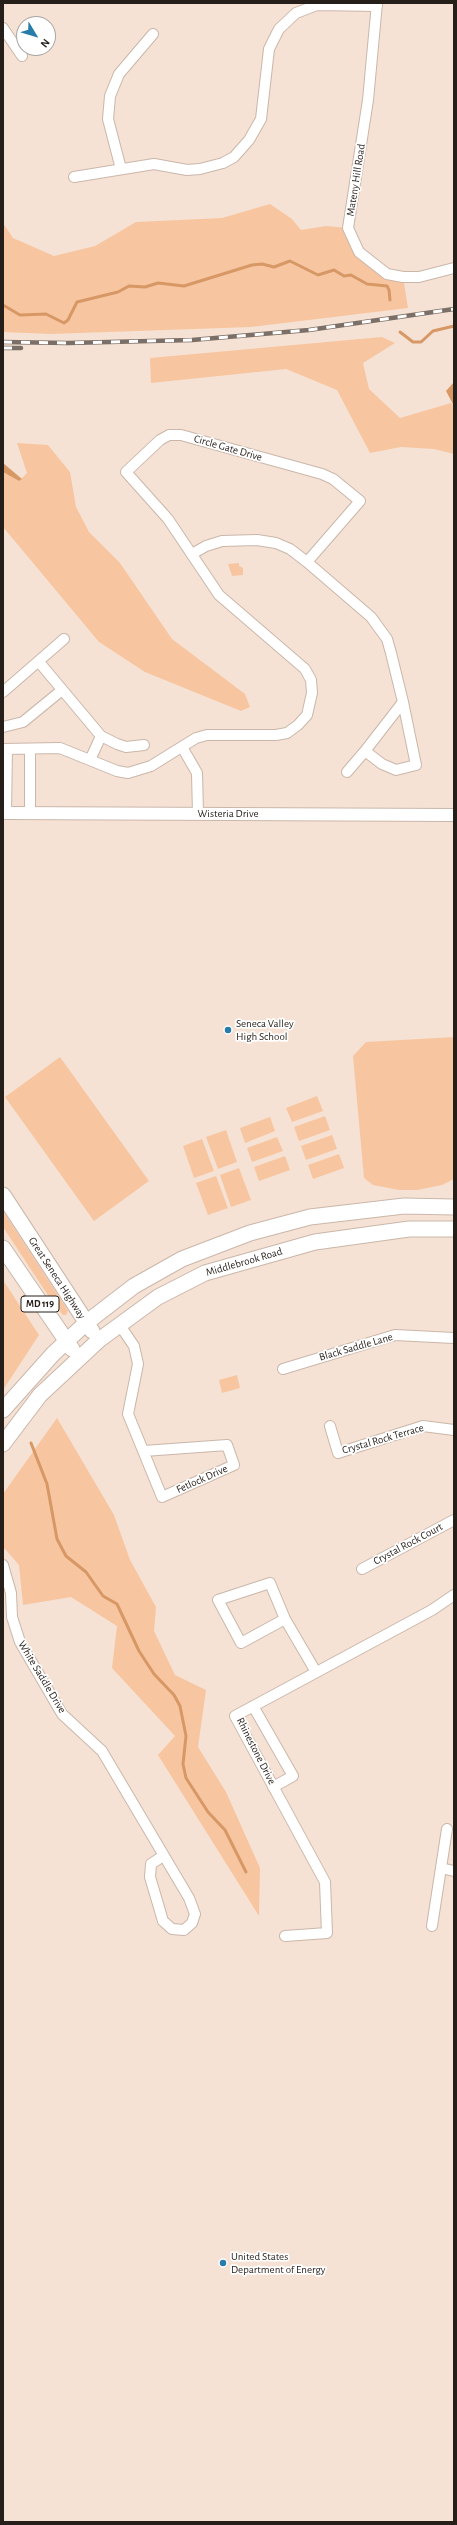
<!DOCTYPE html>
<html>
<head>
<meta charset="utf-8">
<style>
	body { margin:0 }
	#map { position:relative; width:457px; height:2525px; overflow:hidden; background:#f5e2d4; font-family:"Alegreya Sans",sans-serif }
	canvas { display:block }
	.frame { position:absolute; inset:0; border:4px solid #251e19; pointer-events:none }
	.north { position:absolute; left:16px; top:16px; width:40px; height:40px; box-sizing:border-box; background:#fff; border:1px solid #a8a5a3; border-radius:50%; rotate:128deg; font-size:11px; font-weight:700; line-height:16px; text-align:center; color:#251e19 }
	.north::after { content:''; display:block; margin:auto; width:14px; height:18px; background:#287cac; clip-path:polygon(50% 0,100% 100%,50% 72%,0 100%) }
</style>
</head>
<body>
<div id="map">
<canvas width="457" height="2525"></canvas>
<div class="frame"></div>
<div class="north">N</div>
</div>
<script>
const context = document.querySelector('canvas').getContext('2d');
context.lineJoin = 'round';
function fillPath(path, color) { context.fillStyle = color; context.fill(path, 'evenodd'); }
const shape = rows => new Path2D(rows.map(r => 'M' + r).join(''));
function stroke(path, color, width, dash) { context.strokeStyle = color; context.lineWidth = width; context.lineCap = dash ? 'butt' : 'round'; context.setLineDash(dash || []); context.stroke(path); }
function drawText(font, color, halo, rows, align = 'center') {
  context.font = font + ' "Alegreya Sans",sans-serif'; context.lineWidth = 3.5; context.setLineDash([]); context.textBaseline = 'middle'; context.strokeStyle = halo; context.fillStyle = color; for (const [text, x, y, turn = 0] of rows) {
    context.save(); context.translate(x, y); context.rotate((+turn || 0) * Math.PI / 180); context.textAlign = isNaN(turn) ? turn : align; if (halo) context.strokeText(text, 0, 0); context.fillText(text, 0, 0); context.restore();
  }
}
fillPath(shape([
	[270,204,292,219,301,230,326,226,348,228,359,252,403,277,408,308,251,327,51,334,3,332,3,223,13,238,54,256,95,246,136,222,222,218],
	[382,337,395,343,363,363,369,389,400,418,451,403,454,406,454,454,434,449,401,447,370,453,337,390,286,369,151,383,150,358],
	[17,443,48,445,70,472,76,507,89,532,120,563,172,639,245,694,250,707,241,711,145,672,99,642,3,527,3,472,19,481,27,473],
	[239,563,239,566,243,568,243,575,232,576,228,564],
	[454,1037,454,1179,442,1185,417,1190,399,1190,373,1185,364,1178,353,1056,366,1042],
	[60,1057,149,1181,94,1221,5,1097],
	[317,1096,323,1111,292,1122,286,1108],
	[325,1116,330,1130,299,1141,294,1127],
	[270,1117,275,1131,245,1143,240,1128],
	[226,1130,237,1162,218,1169,206,1137],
	[332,1135,337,1149,306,1160,301,1146],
	[277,1137,283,1151,252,1162,247,1148],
	[202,1139,214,1171,194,1178,183,1146],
	[339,1154,344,1168,313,1179,308,1165],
	[285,1156,290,1170,259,1181,254,1167],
	[239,1168,251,1200,231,1207,220,1175],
	[216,1176,228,1208,208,1215,196,1183],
	[3,1211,65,1306,68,1311,66,1315,63,1315,55,1306,3,1227],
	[3,1280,39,1335,3,1390],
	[237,1375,240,1388,222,1393,219,1380],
	[57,1418,114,1515,130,1560,156,1607,154,1631,175,1675,206,1690,198,1747,226,1792,260,1868,259,1916,158,1755,175,1736,112,1668,117,1626,71,1597,23,1605,19,1565,3,1547,3,1494]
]), '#f7c6a0');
fillPath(shape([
	[454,382,454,406,446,391],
	[3,440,3,463,22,479,19,481,3,472]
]), '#d79866');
stroke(shape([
	[3,305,20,315,46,314,64,323,68,320,77,302,118,292,129,286,145,287,158,283,184,286,252,265,262,264,274,267,290,261,318,275,334,270,344,276,351,275,367,284,387,286,389,290,390,300],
	[400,332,413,342,421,342,433,331,454,326],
	[31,1443,47,1484,57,1539,66,1556,86,1572,103,1596,117,1604,139,1651,154,1674,174,1695,180,1706,186,1736,183,1764,186,1778,208,1812,225,1830,246,1872]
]), '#d79866', 3);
const minor = shape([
	[377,3,368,100,348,228,359,252,387,274,403,277,419,277,454,268],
	[3,28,22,56],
	[121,169,108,119,110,96,119,74,153,34],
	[74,177,154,164,187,170,200,169,223,163,234,157,249,140,261,119,269,49,279,29,296,13,317,5,377,6],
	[307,562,371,617,387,639,391,653,403,702,416,765,396,770,382,764,365,751,403,702],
	[39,662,101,736,117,744,126,747,144,745],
	[3,692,64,639],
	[3,727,23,722,62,690],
	[182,747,197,773,198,814],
	[3,749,60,748,117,771,128,773,151,766,196,738,207,735,276,735,287,733,298,725,307,715,312,693,311,680,305,669,219,595,168,519,126,472,160,440,169,435,181,435,322,474,333,479,360,501,307,562,290,549,276,543,257,540,222,541,206,546,192,554],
	[90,760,101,736],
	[347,772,365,751],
	[6,813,7,749],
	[30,813,30,749],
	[119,1324,134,1346,138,1364,128,1414,162,1497,234,1465,227,1445,144,1451],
	[283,1369,395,1335,454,1338],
	[330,1426,338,1453,423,1426,454,1430],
	[3,1565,11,1593,12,1617,20,1642,62,1714,102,1751,189,1898,195,1914,192,1923,184,1930,172,1929,163,1921,150,1877,151,1864,163,1856],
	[362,1569,454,1520],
	[285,1619,241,1643,218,1600,270,1583,285,1619,316,1672],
	[253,1706,293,1776,273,1787],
	[441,1868,454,1871],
	[432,1926,447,1829],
	[285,1936,327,1933,325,1882,235,1716,432,1610,454,1595]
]);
const tertiary = shape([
	[3,813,454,815]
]);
const primary = shape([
	[3,1195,92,1331],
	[3,1248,72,1349],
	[3,1410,53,1354,86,1323,134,1286,182,1259,250,1233,310,1217,404,1206,454,1207],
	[3,1444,40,1395,99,1340,158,1297,205,1273,315,1242,409,1229,454,1229]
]);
stroke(minor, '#cab7aa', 12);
stroke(tertiary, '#cab7aa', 14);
stroke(primary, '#cab7aa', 17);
stroke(minor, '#fff', 10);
stroke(tertiary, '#fff', 12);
stroke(primary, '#fff', 15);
const rail = shape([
	[3,342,68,343,192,340,309,330,454,309],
	[3,348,21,348]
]);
stroke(rail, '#7b6f67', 4.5);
stroke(rail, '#fff', 3, [9]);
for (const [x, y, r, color] of [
	[228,1030,4,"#287cac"],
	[223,2263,4,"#287cac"]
]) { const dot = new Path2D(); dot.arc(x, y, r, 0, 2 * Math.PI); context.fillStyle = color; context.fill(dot); stroke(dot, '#fff', 1.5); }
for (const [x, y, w] of [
	[40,1304,38]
]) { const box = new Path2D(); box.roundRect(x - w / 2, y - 8, w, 16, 3); context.fillStyle = '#fff'; context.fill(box); stroke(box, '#251e19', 1); }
drawText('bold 10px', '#251e19', null, [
	["MD 119",40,1304]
]);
drawText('11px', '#251e19', '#fff', [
	["Mateny Hill Road",356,180,-81],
	["Circle Gate Drive",228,448,16],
	["Wisteria Drive",228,814],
	["Middlebrook Road",244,1262,-16],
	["Great Seneca Highway",57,1278,57],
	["Black Saddle Lane",356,1347,-16],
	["Crystal Rock Terrace",383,1439,-16],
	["Fetlock Drive",202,1479,-24],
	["Crystal Rock Court",408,1544,-28],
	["White Saddle Drive",42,1677,59],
	["Rhinestone Drive",256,1751,63]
]);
drawText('11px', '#251e19', '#fff', [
	["Seneca Valley",236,1024],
	["High School",236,1037],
	["United States",231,2257],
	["Department of Energy",231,2270]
], 'left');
</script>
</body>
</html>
